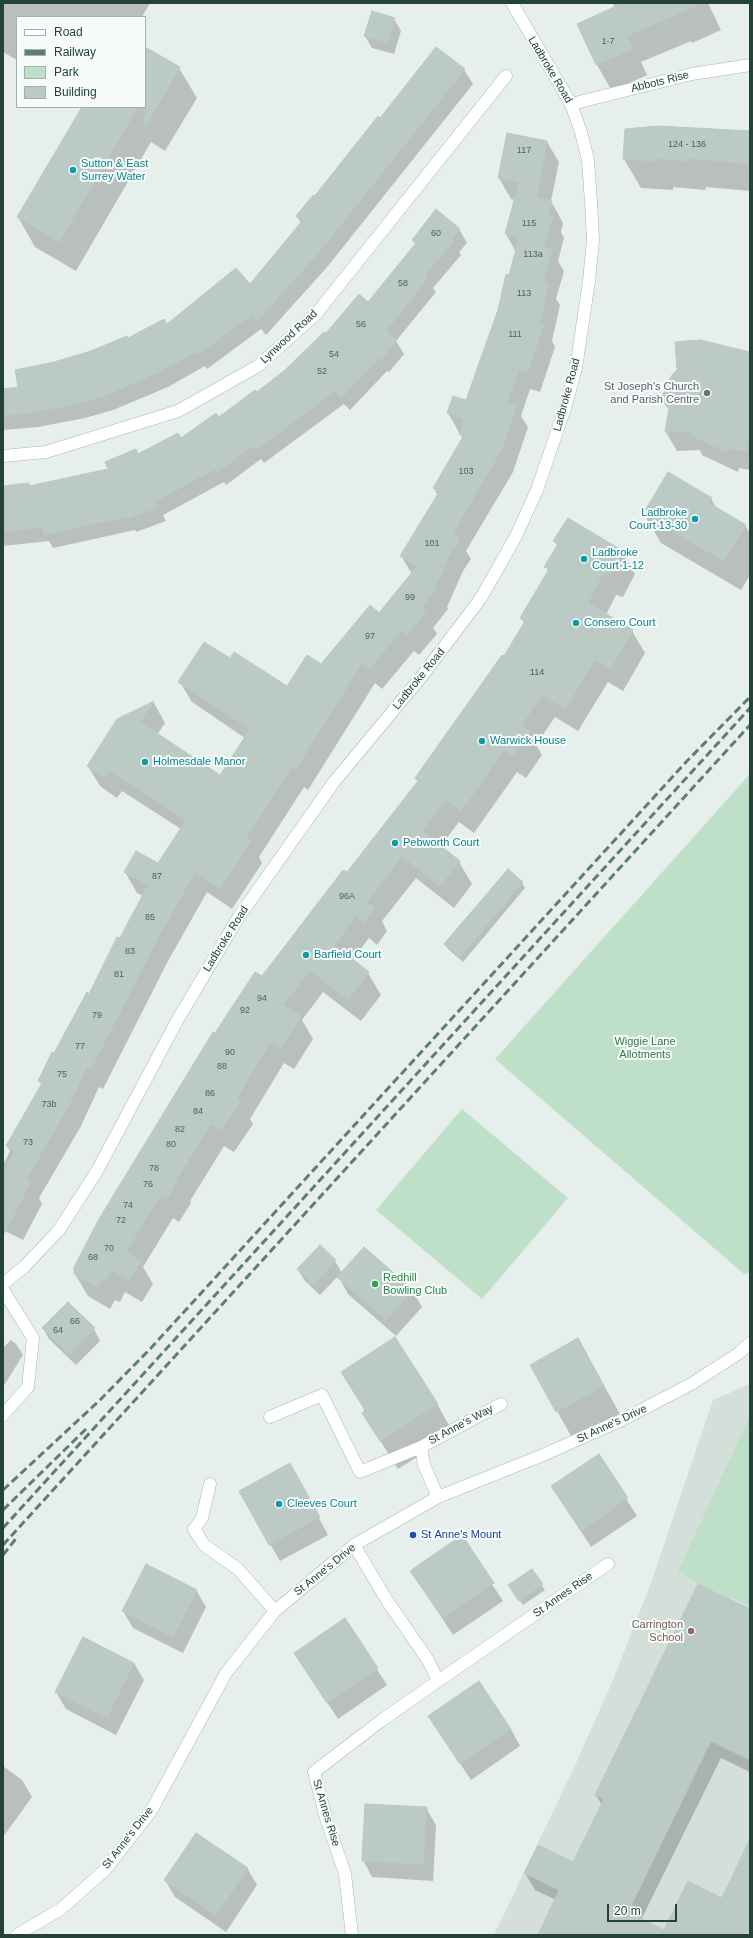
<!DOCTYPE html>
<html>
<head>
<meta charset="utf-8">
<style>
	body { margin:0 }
	#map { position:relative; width:753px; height:1938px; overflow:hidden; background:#e6efeb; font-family:Arial,sans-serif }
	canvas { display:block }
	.frame { position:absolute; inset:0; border:4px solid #24423a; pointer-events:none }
	.legend { position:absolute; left:16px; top:16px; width:130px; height:92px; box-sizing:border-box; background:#f7fbf9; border:1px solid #a3b1ad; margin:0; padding:5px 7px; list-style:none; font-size:12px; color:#24423a }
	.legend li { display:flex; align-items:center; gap:8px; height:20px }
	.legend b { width:20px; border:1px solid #a3b1ad }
	.scale { position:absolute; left:607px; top:1904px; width:70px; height:18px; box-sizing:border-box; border:2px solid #24423a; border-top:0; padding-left:5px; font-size:12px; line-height:14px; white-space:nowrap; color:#24423a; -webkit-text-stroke:3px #f7fbf9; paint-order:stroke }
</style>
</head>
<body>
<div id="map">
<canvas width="753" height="1938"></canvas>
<div class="frame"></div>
<ul class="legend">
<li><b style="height:5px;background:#fff"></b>Road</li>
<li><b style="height:5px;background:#5f7d75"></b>Railway</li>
<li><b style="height:11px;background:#bfe0c8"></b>Park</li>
<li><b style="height:11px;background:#bbcac4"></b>Building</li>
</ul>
<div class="scale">20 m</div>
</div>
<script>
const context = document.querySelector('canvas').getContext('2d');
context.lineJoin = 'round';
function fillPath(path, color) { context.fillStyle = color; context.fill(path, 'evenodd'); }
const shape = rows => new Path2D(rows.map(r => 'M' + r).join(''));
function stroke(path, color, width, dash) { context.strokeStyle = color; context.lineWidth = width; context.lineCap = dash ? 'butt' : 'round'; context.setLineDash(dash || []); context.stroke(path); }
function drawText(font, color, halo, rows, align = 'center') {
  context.font = font + ' Arial,sans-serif'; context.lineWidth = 4; context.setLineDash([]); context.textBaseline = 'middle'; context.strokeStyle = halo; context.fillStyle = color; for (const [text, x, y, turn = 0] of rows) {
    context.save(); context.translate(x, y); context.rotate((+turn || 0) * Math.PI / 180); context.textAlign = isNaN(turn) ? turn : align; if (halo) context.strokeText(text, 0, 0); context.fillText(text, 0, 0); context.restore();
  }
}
fillPath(shape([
	[750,1384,750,1935,494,1935,573,1770,613,1680,651,1583,713,1400]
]), '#d4dfda');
fillPath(shape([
	[750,774,750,1273,744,1274,495,1059],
	[462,1109,568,1198,482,1299,376,1210],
	[750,1416,750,1606,698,1584,678,1571]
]), '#bfe0c8');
fillPath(shape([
	[3,3,150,3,142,17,17,17,17,60,3,52],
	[613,3,708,3,721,30,692,43,691,41,641,62,647,75,612,91,597,65,578,24,615,8],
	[394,19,401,31,394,54,372,48,365,36],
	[145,48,179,68,197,98,165,151,151,142,76,271,35,247,18,217,83,107,145,107],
	[464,70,473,84,328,266,266,335,261,329,207,369,205,366,168,387,113,410,85,418,38,427,3,430,3,390,19,388,55,363,166,325,250,285,301,223,297,216,380,119],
	[750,132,750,191,706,187,705,190,673,187,673,190,641,188,624,159],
	[547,142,559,162,551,201,563,223,561,232,564,238,558,261,564,271,556,299,560,305,552,341,555,347,540,392,530,389,521,416,528,427,513,472,466,551,471,559,463,571,447,607,448,609,433,628,437,634,419,655,414,651,382,689,375,683,308,790,304,787,259,857,262,863,232,909,207,892,168,961,103,1089,99,1087,81,1126,39,1198,42,1204,23,1240,3,1230,3,1165,10,1151,7,1146,42,1085,39,1081,90,995,143,896,137,893,125,872,158,865,181,829,122,791,117,798,100,786,88,766,118,720,154,703,165,723,157,735,220,776,245,738,192,702,180,682,231,660,287,687,321,665,379,615,412,574,401,556,438,496,434,488,463,439,448,413,466,402,499,310,516,252,506,234,516,200,511,199,499,178],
	[459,229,467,243,459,252,461,255,433,288,436,292,396,341,404,354,389,372,387,371,350,410,344,404,264,463,261,459,226,485,224,482,163,515,166,521,136,532,135,530,53,548,49,541,3,546,3,487,28,484,30,487,110,470,138,455,181,440,219,418,257,394,286,371,326,335,369,303,416,245,413,240],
	[700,341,750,353,750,470,739,468,738,472,702,455,700,450,677,451,666,432,670,412,662,399,678,370],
	[711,499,717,509,745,525,750,534,750,575,741,590,661,543,644,514],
	[554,541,622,552,635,574,623,597,616,595,606,615,632,631,645,653,623,691,608,682,578,731,555,717,536,745,542,755,526,778,517,772,474,833,459,822,440,847,459,862,472,884,454,908,416,878,382,921,387,931,377,945,369,938,352,960,368,973,381,995,361,1021,323,992,302,1020,313,1039,294,1069,284,1063,250,1119,253,1124,234,1152,224,1146,190,1201,191,1203,179,1222,173,1218,143,1267,153,1284,142,1302,125,1292,120,1302,115,1300,110,1309,88,1296,75,1274,215,1034,347,874,418,782,416,778,505,657,525,624,521,618,548,571,546,567,558,547],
	[522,883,525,888,463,962,449,950,445,945],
	[335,1261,342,1273,412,1290,422,1307,396,1336,348,1294,338,1276,320,1295,305,1281,298,1270],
	[43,1328,94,1329,100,1341,76,1365,49,1339],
	[578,1339,621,1416,574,1441,531,1365],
	[11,1340,16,1344,23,1355,3,1387,3,1348],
	[342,1372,437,1404,454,1434,398,1469,363,1413,366,1412],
	[598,1455,637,1516,591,1547,553,1487],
	[299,1481,328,1535,280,1561,270,1544],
	[461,1537,503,1601,453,1635,411,1571],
	[532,1570,545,1590,523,1605,513,1590],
	[196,1590,206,1607,183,1653,133,1628,123,1611],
	[750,1611,750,1772,721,1758,641,1920,664,1931,722,1899,750,1842,750,1935,539,1935,556,1900,535,1890,525,1873,574,1863,602,1805,596,1795],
	[344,1619,387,1685,338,1719,295,1653],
	[134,1663,144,1680,116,1735,66,1709,56,1692],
	[429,1717,511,1729,520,1746,471,1780],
	[3,1766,22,1780,32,1797,3,1837],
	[426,1808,436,1825,433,1881,372,1877,363,1860],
	[247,1868,257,1885,226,1932,175,1897,165,1880]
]), '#0003');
const building = shape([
	[623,3,702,3,627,36,633,49,596,65,577,24,623,3],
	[372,11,395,18,388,43,364,36,372,11],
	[145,47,180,67,145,127,145,47],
	[436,47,465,69,320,251,257,321,252,315,197,355,196,352,159,372,104,396,76,404,29,413,3,415,3,389,18,387,15,370,54,362,91,351,127,336,128,338,164,319,167,324,236,268,250,284,302,221,296,216,313,195,314,197,378,116,380,118,436,47],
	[82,107,138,107,59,242,17,217,82,107],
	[658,126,750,131,750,164,689,158,688,161,656,158,656,161,623,159,625,129,658,126],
	[507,133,547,141,537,197,552,201,548,215,553,216,544,247,552,249,544,282,549,283,540,324,544,325,528,372,519,369,507,403,517,406,501,451,453,533,460,538,452,550,435,587,437,588,421,608,426,612,407,635,401,631,369,669,362,663,296,769,292,767,246,838,251,841,220,889,195,872,157,940,91,1069,87,1067,69,1105,26,1180,31,1182,3,1236,3,1173,15,1151,6,1146,42,1083,38,1081,52,1052,54,1053,87,992,89,994,117,937,120,938,148,885,124,872,136,851,158,863,186,820,110,771,105,778,87,766,117,719,154,701,140,722,220,775,250,729,178,682,204,642,230,658,234,652,287,686,307,655,321,664,370,605,379,613,417,566,400,556,439,492,433,488,464,435,459,434,464,419,447,413,453,396,466,400,498,310,506,274,509,275,519,238,505,234,519,182,498,178,507,133],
	[436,209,460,229,452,238,454,241,425,275,428,278,386,331,397,340,381,360,379,358,341,398,335,391,256,450,253,446,217,472,215,469,156,501,159,507,127,519,126,517,44,535,43,527,3,532,3,486,29,483,29,486,108,469,105,462,136,449,138,454,178,433,181,438,216,413,219,417,255,390,257,392,285,370,324,332,326,333,359,294,368,302,416,243,412,240,436,209],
	[700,340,750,352,750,442,747,443,747,452,728,448,726,452,690,435,692,431,665,432,669,408,661,399,672,375,677,370,675,342,700,340],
	[668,472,712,498,709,503,746,525,724,561,643,514,668,472],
	[568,518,623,551,610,576,603,573,588,603,633,630,610,669,595,660,565,709,542,695,521,726,530,732,512,756,504,750,461,811,446,800,422,831,460,861,440,886,402,856,367,902,375,908,364,923,355,916,335,945,369,972,348,1000,310,970,283,1005,301,1016,281,1048,271,1041,237,1098,241,1101,221,1130,211,1124,177,1179,178,1180,166,1200,160,1196,126,1252,141,1261,129,1280,112,1271,106,1280,102,1278,97,1287,74,1274,74,1267,99,1219,213,1032,215,1033,255,972,262,976,343,870,347,872,418,781,415,778,502,655,504,656,525,621,520,618,549,569,544,567,558,544,553,541,568,518],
	[508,869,523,882,460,957,444,944,508,869],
	[320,1245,336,1260,313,1285,297,1269,320,1245],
	[364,1247,413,1290,386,1320,337,1277,364,1247],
	[68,1302,95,1328,69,1354,42,1328,68,1302],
	[395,1337,438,1404,380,1441,362,1413,365,1410,341,1372,395,1337],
	[578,1338,604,1386,556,1412,530,1365,578,1338],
	[599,1454,628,1498,581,1531,551,1486,599,1454],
	[290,1463,320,1517,269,1545,239,1491,290,1463],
	[462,1535,494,1583,443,1618,410,1571,462,1535],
	[146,1564,197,1590,173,1637,122,1611,146,1564],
	[532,1569,543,1584,519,1601,508,1585,532,1569],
	[698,1584,750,1609,750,1760,711,1741,628,1912,664,1930,688,1881,722,1898,750,1839,750,1935,538,1935,559,1890,524,1873,538,1845,573,1862,604,1799,595,1795,698,1584],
	[345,1618,378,1668,327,1703,294,1653,345,1618],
	[83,1637,134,1663,107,1718,55,1692,83,1637],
	[479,1681,511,1729,460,1764,428,1716,479,1681],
	[365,1804,427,1807,423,1864,362,1861,365,1804],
	[196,1833,248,1868,216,1915,164,1880,196,1833]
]);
fillPath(building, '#bbcac4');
stroke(building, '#b8c9c2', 1);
const street = shape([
	[571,104,692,74,750,65],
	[3,456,46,452,178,411,258,366,316,314,506,76],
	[3,1284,25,1266,59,1230,97,1171,178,1019,238,918,334,782,422,676,481,598,516,536,537,490,566,405,576,368,589,281,593,240,591,202,588,160,581,132,571,104,512,3],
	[3,1290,33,1338,28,1387,3,1415],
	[270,1417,322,1395,360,1472,421,1447,424,1465,438,1497],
	[421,1447,501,1404],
	[210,1484,202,1518,194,1529,204,1545,238,1569,275,1611],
	[438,1681,608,1564],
	[17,1935,61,1909,105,1870,151,1811,226,1673,275,1611,354,1545,438,1497,543,1455,624,1419,693,1383,739,1353,750,1343],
	[352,1935,345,1874,326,1818,314,1772,382,1720,438,1681,428,1660,388,1602,354,1545]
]);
stroke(street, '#a8b8b2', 13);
stroke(street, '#fff', 12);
stroke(shape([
	[3,1490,100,1400,151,1348,687,761,750,697],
	[3,1510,86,1429],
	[3,1528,750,708],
	[3,1545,750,725],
	[3,1555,18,1536]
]), '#5f7d75', 3, [8, 4]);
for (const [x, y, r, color] of [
	[73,170,4,"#0f9aa8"],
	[707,393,4,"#6b7280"],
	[695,519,4,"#0f9aa8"],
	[584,559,4,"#0f9aa8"],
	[576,623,4,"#0f9aa8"],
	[482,741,4,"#0f9aa8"],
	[145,762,4,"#0f9aa8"],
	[395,843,4,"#0f9aa8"],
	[306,955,4,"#0f9aa8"],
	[375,1284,4,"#2e9e5b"],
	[279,1504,4,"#0f9aa8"],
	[413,1535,4,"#1a4fb4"],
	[691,1631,4,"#8d6e63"]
]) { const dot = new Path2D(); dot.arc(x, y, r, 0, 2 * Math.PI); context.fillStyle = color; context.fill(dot); stroke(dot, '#f7fbf9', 1.5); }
drawText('9px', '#4a645c', null, [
	["1-7",608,42],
	["124 - 136",687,145],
	["117",524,151],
	["115",529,224],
	["60",436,234],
	["113a",533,255],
	["58",403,284],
	["113",524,294],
	["56",361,325],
	["111",515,335],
	["54",334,355],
	["52",322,372],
	["103",466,472],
	["101",432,544],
	["99",410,598],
	["97",370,637],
	["114",537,673],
	["87",157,877],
	["96A",347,897],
	["85",150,918],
	["83",130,952],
	["81",119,975],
	["94",262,999],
	["92",245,1011],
	["79",97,1016],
	["77",80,1047],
	["90",230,1053],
	["88",222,1067],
	["75",62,1075],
	["86",210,1094],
	["73b",49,1105],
	["84",198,1112],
	["82",180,1130],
	["73",28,1143],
	["80",171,1145],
	["78",154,1169],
	["76",148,1185],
	["74",128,1206],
	["72",121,1221],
	["70",109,1249],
	["68",93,1258],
	["66",75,1322],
	["64",58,1331]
]);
drawText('11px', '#24423a', '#f7fbf9', [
	["Ladbroke Road",550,70,59],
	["Abbots Rise",660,82,-14],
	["Lynwood Road",289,337,-43],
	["Ladbroke Road",567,395,-75],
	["Ladbroke Road",419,679,-51],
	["Ladbroke Road",226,939,-58],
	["St Anne's Drive",612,1424,-25],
	["St Anne's Way",461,1425,-28],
	["St Anne's Drive",325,1570,-39],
	["St Annes Rise",563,1595,-35],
	["St Annes Rise",326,1813,73],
	["St Anne's Drive",128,1838,-52]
]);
drawText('11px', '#0d838f', '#f7fbf9', [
	["Sutton & East",81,164],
	["Surrey Water",81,177],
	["Ladbroke",687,513,"right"],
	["Court 13-30",687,526,"right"],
	["Ladbroke",592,553],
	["Court 1-12",592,566],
	["Consero Court",584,623],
	["Warwick House",490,741],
	["Holmesdale Manor",153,762],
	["Pebworth Court",403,843],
	["Barfield Court",314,955],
	["Cleeves Court",287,1504]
], 'left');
drawText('11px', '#5b616d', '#f7fbf9', [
	["St Joseph's Church",699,387],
	["and Parish Centre",699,400]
], 'right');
drawText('11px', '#2d7a4b', '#f7fbf9', [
	["Wiggie Lane",645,1042],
	["Allotments",645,1055]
]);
drawText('11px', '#27864d', '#f7fbf9', [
	["Redhill",383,1278],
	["Bowling Club",383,1291]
], 'left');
drawText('11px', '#164399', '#f7fbf9', [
	["St Anne's Mount",421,1535]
], 'left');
drawText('11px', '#785e54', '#f7fbf9', [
	["Carrington",683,1625],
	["School",683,1638]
], 'right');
</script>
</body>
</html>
